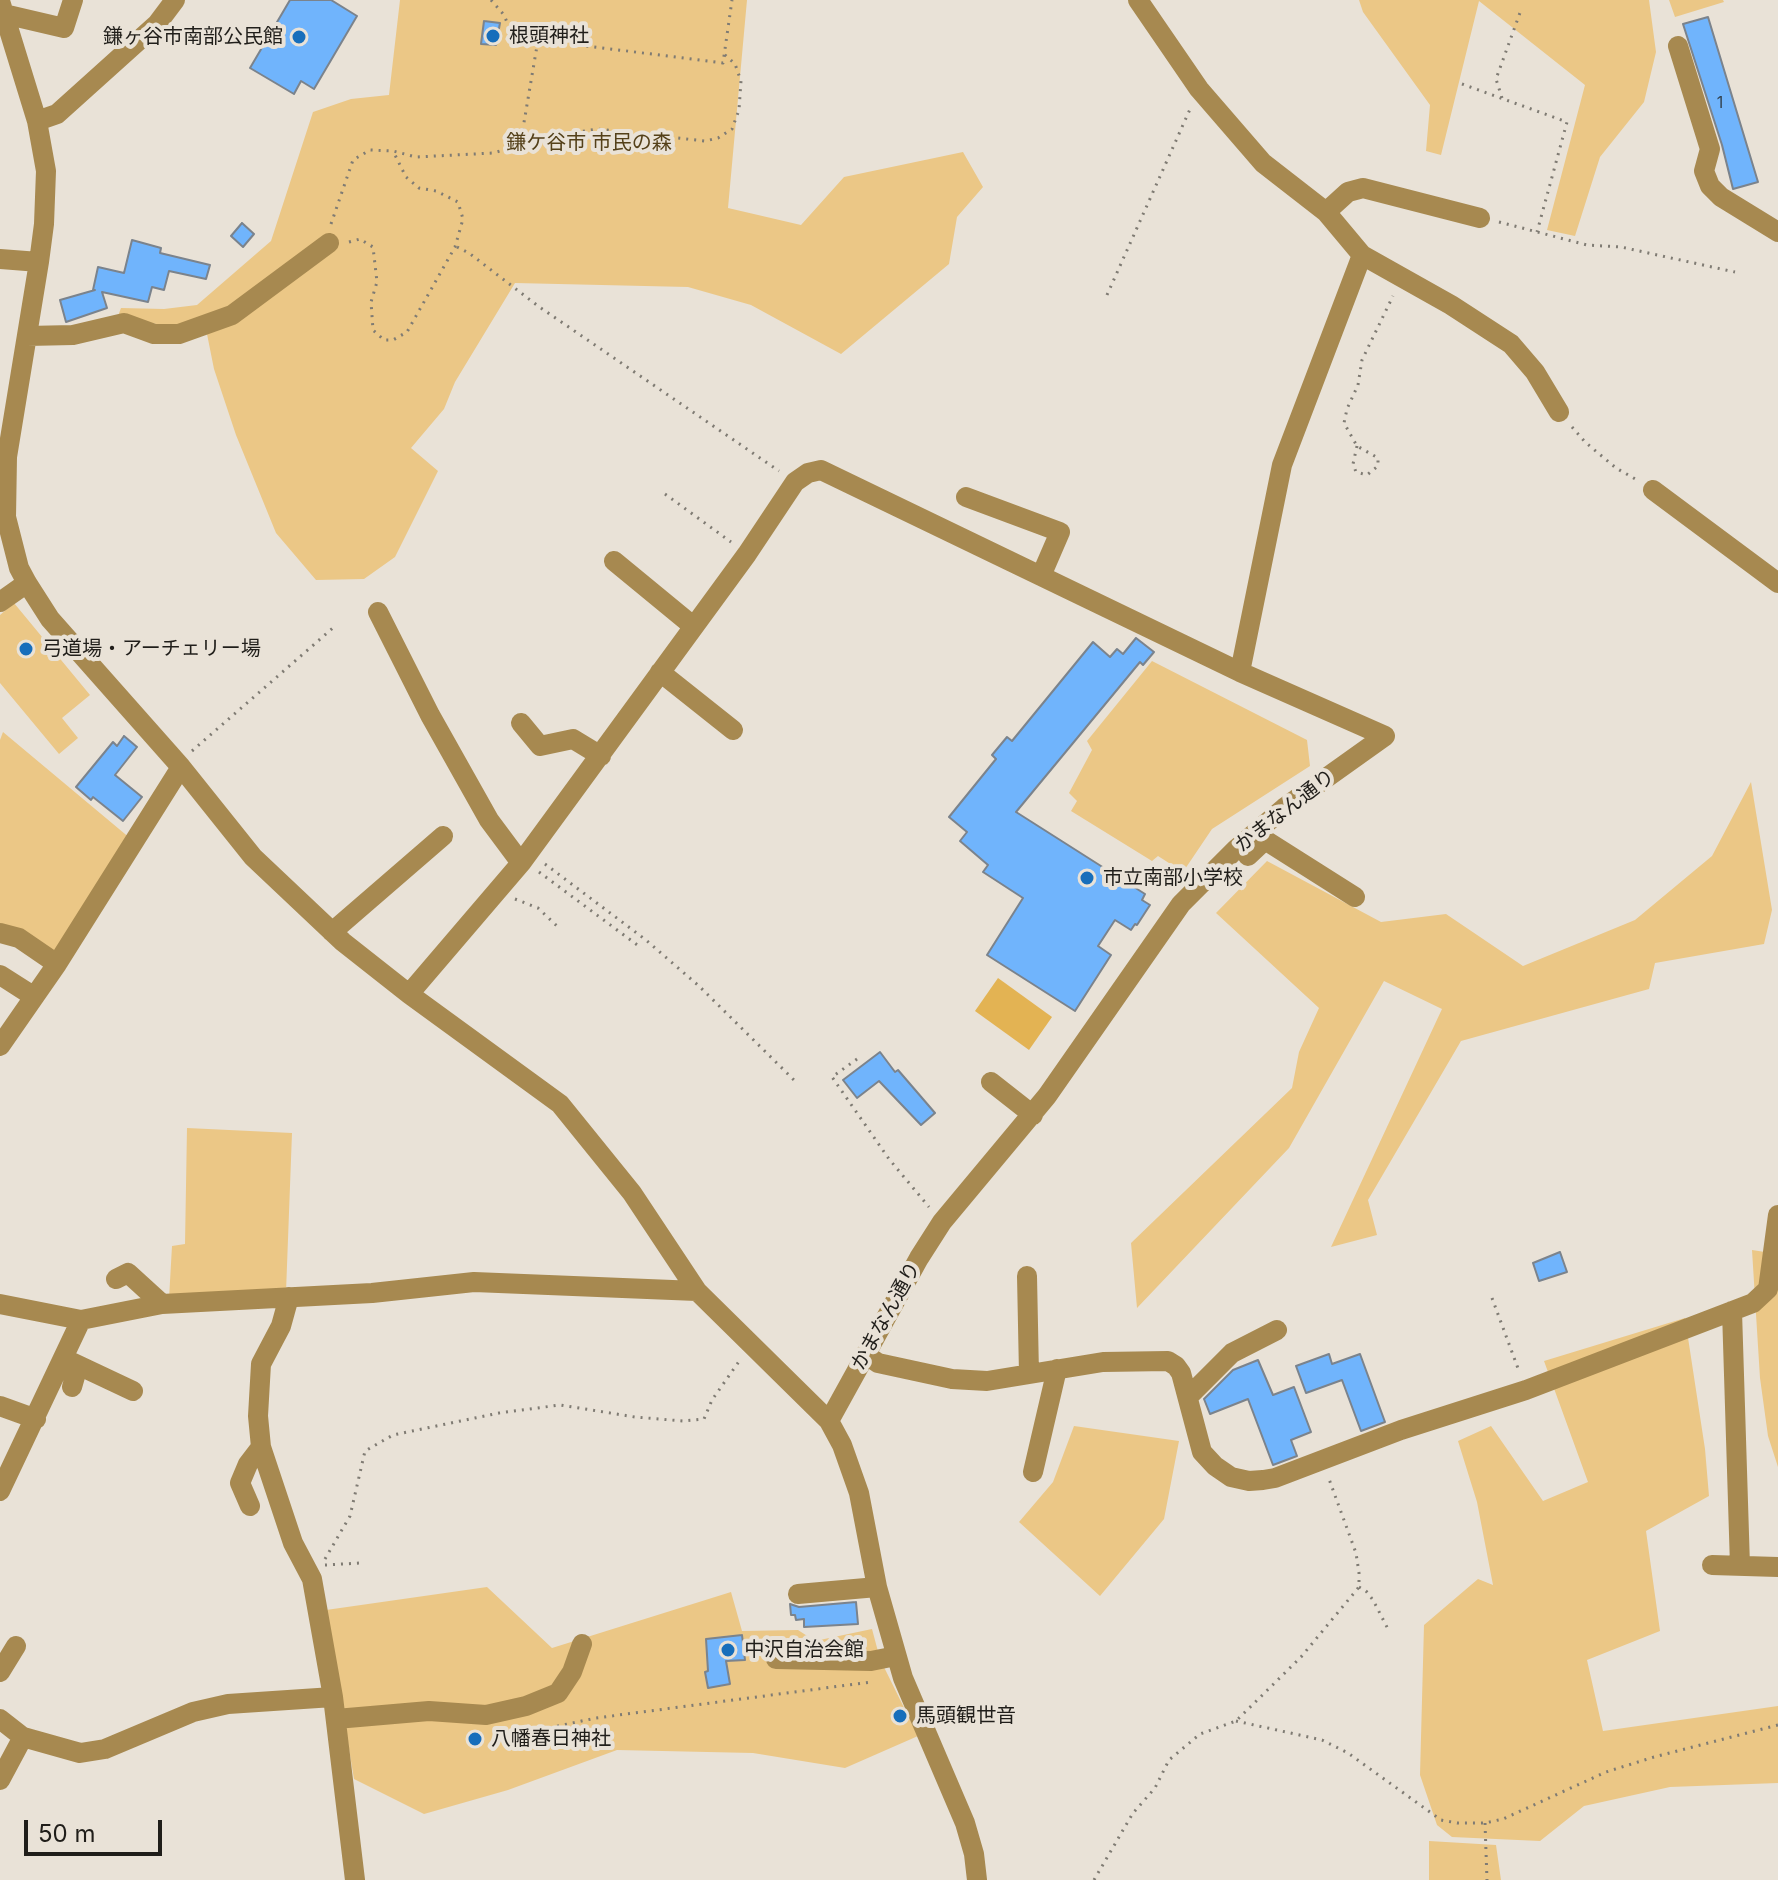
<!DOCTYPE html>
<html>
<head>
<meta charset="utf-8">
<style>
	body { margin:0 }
	#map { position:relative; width:1778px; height:1880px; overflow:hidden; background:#e9e2d7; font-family:Inter,sans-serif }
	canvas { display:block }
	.scale { position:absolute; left:24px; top:1820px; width:138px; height:36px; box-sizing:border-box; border:4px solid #201e1a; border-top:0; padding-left:10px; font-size:24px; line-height:28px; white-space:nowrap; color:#201e1a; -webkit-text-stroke:6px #e9e2d7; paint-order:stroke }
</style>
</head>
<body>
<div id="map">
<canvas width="1778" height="1880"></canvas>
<div class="scale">50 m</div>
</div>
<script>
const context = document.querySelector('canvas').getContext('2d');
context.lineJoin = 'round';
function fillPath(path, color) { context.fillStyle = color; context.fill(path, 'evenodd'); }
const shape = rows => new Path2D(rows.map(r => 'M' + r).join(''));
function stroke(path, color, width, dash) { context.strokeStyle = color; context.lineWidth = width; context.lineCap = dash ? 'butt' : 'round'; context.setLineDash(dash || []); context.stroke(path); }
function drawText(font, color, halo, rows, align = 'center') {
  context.font = font + ' Inter,"Noto Sans JP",sans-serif'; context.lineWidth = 8; context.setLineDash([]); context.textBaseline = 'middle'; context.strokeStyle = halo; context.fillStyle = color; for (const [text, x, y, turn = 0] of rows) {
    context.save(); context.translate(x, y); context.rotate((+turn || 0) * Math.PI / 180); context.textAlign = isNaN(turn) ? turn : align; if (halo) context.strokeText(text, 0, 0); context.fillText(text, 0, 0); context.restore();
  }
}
fillPath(shape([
	[400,0,747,0,728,208,801,225,844,177,963,152,983,187,957,217,949,264,841,354,751,305,688,287,515,283,455,382,444,409,411,448,438,471,395,557,364,579,316,580,276,533,236,435,214,369,206,329,161,325,118,316,121,308,164,309,197,305,271,241,313,112,351,99,389,95],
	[1359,0,1649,0,1656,52,1644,102,1600,157,1575,236,1547,230,1585,85,1479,1,1441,155,1426,151,1430,105,1363,12],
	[1669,0,1723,0,1724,2,1675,17],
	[14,603,90,695,62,718,78,738,59,754,0,683,0,615],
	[1152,661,1307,740,1310,766,1212,829,1183,872,1158,856,1152,861,1071,811,1077,801,1069,793,1092,750,1087,741],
	[3,732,131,839,57,956,0,926,0,740],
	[1751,782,1772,910,1764,944,1655,963,1649,989,1461,1041,1368,1200,1377,1235,1331,1247,1442,1009,1384,981,1289,1148,1137,1308,1131,1243,1292,1088,1299,1052,1319,1008,1216,913,1267,861,1381,922,1446,914,1523,966,1635,920,1712,856],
	[187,1128,292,1133,286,1292,169,1299,172,1246,185,1244],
	[1752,1250,1778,1254,1778,1467,1768,1436,1760,1378],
	[1685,1318,1705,1449,1709,1496,1646,1531,1660,1631,1587,1660,1603,1731,1778,1706,1778,1783,1670,1787,1584,1806,1540,1841,1452,1837,1437,1825,1420,1775,1424,1625,1478,1579,1493,1585,1477,1502,1458,1441,1491,1426,1543,1501,1588,1482,1544,1361],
	[1074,1426,1179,1441,1164,1519,1100,1596,1019,1522,1053,1482],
	[487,1587,552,1648,731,1592,742,1631,798,1630,815,1641,872,1629,880,1659,918,1736,845,1768,753,1753,617,1750,508,1790,424,1814,354,1779,326,1610],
	[1429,1841,1496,1845,1501,1880,1429,1880]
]), '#ebc786');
fillPath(shape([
	[998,978,1052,1017,1029,1050,975,1011]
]), '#e3b353');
const building = shape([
	[290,0,331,0,357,16,314,89,301,81,294,94,250,68,290,0],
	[1708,17,1758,182,1733,189,1722,145,1683,24,1708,17],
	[484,21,500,23,496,45,481,44,484,21],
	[242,223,254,234,243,247,231,236,242,223],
	[132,240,161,248,160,253,210,265,206,279,169,271,164,290,152,287,148,302,102,292,107,308,66,322,60,300,95,290,93,290,98,267,124,273,132,240],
	[1136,638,1154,652,1143,665,1140,662,1016,812,1145,894,1142,900,1150,905,1137,925,1135,924,1131,930,1115,920,1098,946,1111,955,1075,1011,987,955,1023,898,983,872,988,865,960,841,967,832,949,817,996,759,992,755,1007,737,1012,741,1093,642,1110,657,1117,649,1123,654,1136,638],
	[124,736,137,747,115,775,142,797,123,821,93,797,91,800,76,787,113,742,117,746,124,736],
	[880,1052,895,1072,898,1070,935,1113,921,1125,879,1081,857,1098,843,1080,880,1052],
	[1560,1252,1567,1272,1539,1281,1533,1263,1560,1252],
	[1329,1354,1332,1364,1360,1354,1385,1422,1361,1431,1342,1380,1306,1393,1296,1366,1329,1354],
	[1258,1360,1273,1395,1294,1387,1311,1432,1291,1440,1297,1456,1273,1465,1248,1399,1210,1414,1204,1399,1233,1370,1258,1360],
	[856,1602,858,1624,804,1627,804,1619,796,1620,795,1615,791,1615,790,1604,799,1607,856,1602],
	[742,1635,745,1660,726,1661,730,1684,708,1688,705,1672,708,1671,706,1639,742,1635]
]);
fillPath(building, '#70b4fc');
stroke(building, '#7b838c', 2);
stroke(shape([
	[491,0,504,15,513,37],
	[507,36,723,63,732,0],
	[1462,84,1567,122,1537,232],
	[1502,98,1496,79,1521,10],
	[520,146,538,40],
	[1499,222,1587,245,1621,247,1735,272],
	[331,224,353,160,370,150,393,151,416,157,493,153,552,136,597,129,705,141,718,138,732,129,739,110,741,81,735,64,724,54],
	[349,242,360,239,373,247,377,282,371,302,373,330,384,340,393,340,407,332,455,247,463,219,458,202,436,191,419,188,406,177,393,151],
	[457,247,469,253,538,306,779,471],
	[1107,295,1191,107],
	[1572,427,1585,442,1616,468,1637,480],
	[1357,446,1353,464,1356,472,1367,475,1378,466,1378,458,1357,446,1344,423,1347,409,1358,385,1362,360,1393,296],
	[665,494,731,542],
	[192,751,334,627],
	[545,864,646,940,699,986,795,1081],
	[539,872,640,947],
	[515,899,538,908,558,927],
	[857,1059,832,1077,889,1159,929,1207],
	[1492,1298,1519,1371],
	[325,1559,350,1516,365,1451,393,1435,499,1413,560,1405,635,1417,683,1421,704,1419,712,1400,740,1360],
	[325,1565,361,1563],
	[1359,1587,1366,1591,1373,1600,1389,1631],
	[1236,1721,1322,1740,1348,1753,1441,1820,1457,1823,1485,1823,1503,1819,1606,1772,1654,1757,1778,1725],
	[494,1736,520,1734,596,1718,871,1682],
	[1485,1823,1487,1880],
	[1094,1880,1133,1813,1155,1788,1169,1760,1200,1734,1236,1721,1301,1657,1359,1587,1359,1573,1356,1553,1329,1479]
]), '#7f7b73', 3, [2, 6]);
stroke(shape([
	[1138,0,1199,89,1263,163,1326,212,1362,255,1451,305,1511,344,1535,372,1559,412],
	[0,1,37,121,46,171,44,224,39,262,7,457,6,517,19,568,27,583,50,619,181,767,253,857,343,942,409,994,560,1104,632,1193,697,1291,829,1421,842,1445,859,1493,877,1587,903,1678,965,1823,974,1854,977,1880],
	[4,14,64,28,73,0],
	[1678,46,1710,149,1704,171,1710,186,1721,197,1778,232],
	[37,121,57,114,157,24,175,0],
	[1326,212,1348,192,1363,188,1480,218],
	[0,259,39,262],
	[27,336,73,335,124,323,154,334,179,334,232,315,329,243],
	[1653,490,1778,583],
	[966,497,1060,532,1041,576],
	[614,561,693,626],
	[0,602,27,583],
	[378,612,430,715,489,820,521,863],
	[660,672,733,730],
	[1240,672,1282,465,1362,255],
	[521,723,540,746,573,739,601,756],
	[1248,856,1265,840,1355,897],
	[332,932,443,836],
	[0,933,19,938,57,964],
	[0,975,33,996],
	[409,994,521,863,747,554,795,482,808,473,821,470,1240,672,1385,736,1284,808,1236,849,1181,904,1047,1096,942,1222,919,1258,829,1421],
	[0,1046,57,964,181,767],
	[991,1082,1033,1115],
	[1027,1276,1029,1374],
	[116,1279,128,1273,162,1304],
	[289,1297,281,1326,261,1364,258,1416,261,1447,293,1543,312,1579,333,1697,355,1880],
	[0,1304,81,1320,162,1304,372,1293,474,1282,697,1291],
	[1732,1311,1740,1566],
	[865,1354,878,1363,952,1379,987,1381,1103,1362,1168,1361,1176,1366,1181,1373,1202,1452,1215,1466,1231,1477,1249,1481,1263,1480,1275,1478,1401,1430,1526,1390,1753,1303,1768,1289,1778,1215],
	[63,1358,133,1391],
	[72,1387,78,1366],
	[1188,1397,1232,1353,1277,1330],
	[0,1406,36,1419],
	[1033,1472,1057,1369],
	[0,1491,81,1320],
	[250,1506,240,1483,248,1464,261,1447],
	[1712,1565,1778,1567],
	[798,1594,877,1587],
	[776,1659,871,1661,896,1656],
	[0,1672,16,1646],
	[0,1719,23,1737,80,1753,105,1749,193,1712,228,1704,333,1697],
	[336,1719,429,1711,486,1715,526,1706,558,1693,572,1672,582,1644],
	[0,1780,23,1737]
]), '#a78950', 20);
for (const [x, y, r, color] of [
	[493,36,8,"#176ebb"],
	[299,37,8,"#176ebb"],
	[26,649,8,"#176ebb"],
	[1087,878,8,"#176ebb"],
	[728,1650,8,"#176ebb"],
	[900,1716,8,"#176ebb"],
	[475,1739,8,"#176ebb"]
]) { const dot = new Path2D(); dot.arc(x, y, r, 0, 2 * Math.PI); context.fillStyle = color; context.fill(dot); stroke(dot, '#e9e2d7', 3); }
drawText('16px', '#344452', null, [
	["1",1720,103]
]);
drawText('20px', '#201e1a', '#e9e2d7', [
	["根頭神社",509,36],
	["鎌ヶ谷市南部公民館",283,37,"right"],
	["弓道場・アーチェリー場",42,649],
	["市立南部小学校",1103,878],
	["中沢自治会館",744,1650],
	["馬頭観世音",916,1716],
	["八幡春日神社",491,1739]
], 'left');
drawText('20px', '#544019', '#e9e2d7', [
	["鎌ケ谷市 市民の森",589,143]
]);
drawText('20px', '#201e1a', '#e9e2d7', [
	["かまなん通り",1285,811,-38],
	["かまなん通り",886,1316,-61]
]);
</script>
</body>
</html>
